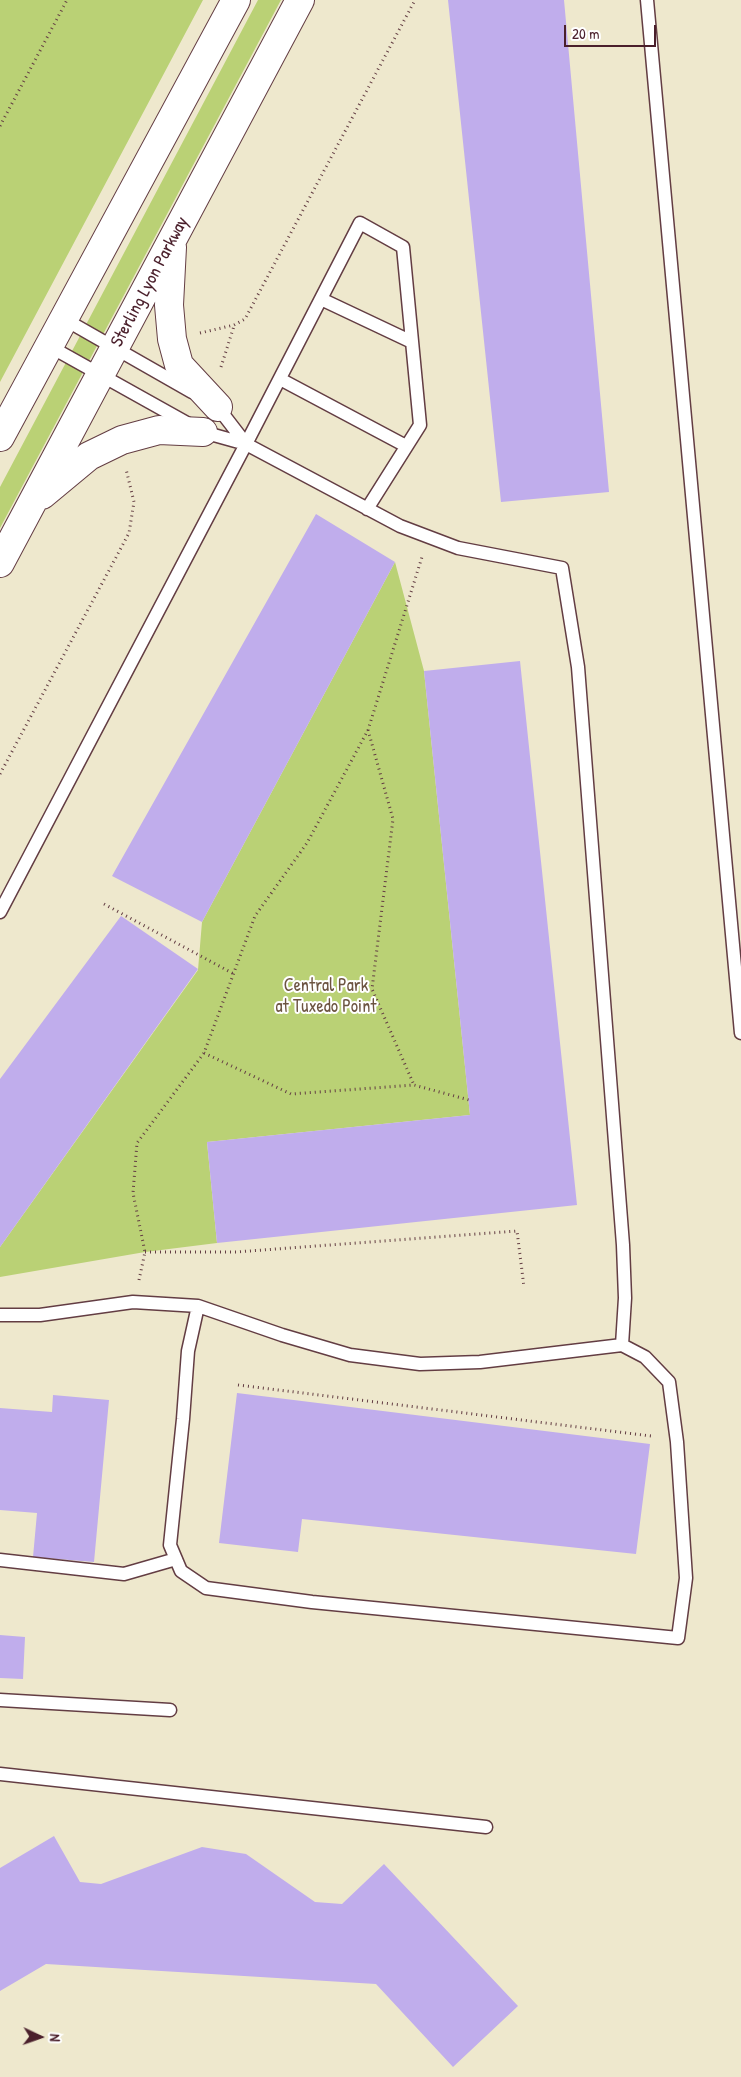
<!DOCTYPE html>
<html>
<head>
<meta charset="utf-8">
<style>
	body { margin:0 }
	#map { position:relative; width:741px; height:2077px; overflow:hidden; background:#eee8cd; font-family:"Patrick Hand",sans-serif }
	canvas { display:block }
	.north { position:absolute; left:15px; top:2012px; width:50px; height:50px; -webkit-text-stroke:4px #fff; paint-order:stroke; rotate:93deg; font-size:14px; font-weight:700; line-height:20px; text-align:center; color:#4a1f2b }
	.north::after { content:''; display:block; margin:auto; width:18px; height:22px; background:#4a1f2b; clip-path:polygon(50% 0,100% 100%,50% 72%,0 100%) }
	.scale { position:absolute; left:564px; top:25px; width:92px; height:22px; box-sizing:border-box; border:2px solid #4a1f2b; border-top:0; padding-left:6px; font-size:15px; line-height:18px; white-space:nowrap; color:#4a1f2b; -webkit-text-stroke:4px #fff; paint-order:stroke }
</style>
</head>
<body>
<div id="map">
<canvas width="741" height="2077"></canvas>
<div class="north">N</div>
<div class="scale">20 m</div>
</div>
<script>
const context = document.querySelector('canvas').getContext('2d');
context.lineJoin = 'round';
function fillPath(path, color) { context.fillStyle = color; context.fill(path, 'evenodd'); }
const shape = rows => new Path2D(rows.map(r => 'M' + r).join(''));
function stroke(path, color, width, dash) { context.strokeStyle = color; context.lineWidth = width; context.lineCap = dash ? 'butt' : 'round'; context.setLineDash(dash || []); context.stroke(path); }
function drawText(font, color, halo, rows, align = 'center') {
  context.font = font + ' "Patrick Hand",sans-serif'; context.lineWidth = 4; context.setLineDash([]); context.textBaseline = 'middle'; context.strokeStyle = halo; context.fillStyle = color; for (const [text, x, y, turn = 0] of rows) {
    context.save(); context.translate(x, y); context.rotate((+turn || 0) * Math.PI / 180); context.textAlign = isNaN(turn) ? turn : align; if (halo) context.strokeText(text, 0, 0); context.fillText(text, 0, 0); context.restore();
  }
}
fillPath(shape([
	[0,0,203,0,0,382],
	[258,0,281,0,0,528,0,487],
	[395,562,424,671,470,1115,207,1142,217,1243,145,1252,0,1277,0,1247,198,970,202,922]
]), '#bad175');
fillPath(shape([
	[448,0,564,0,609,492,501,502],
	[316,514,395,562,202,922,112,876],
	[520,661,577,1205,217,1243,207,1142,470,1115,424,671],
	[121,916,198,969,0,1247,0,1079],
	[237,1393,650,1444,636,1554,302,1519,298,1552,219,1543],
	[53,1395,109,1400,94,1562,33,1557,37,1513,0,1510,0,1408,52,1412],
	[0,1635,25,1637,23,1679,0,1678],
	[54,1836,80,1882,101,1884,202,1847,246,1854,315,1902,342,1904,384,1864,518,2006,453,2067,376,1984,46,1964,0,1991,0,1868]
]), '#c0adec');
const lane = shape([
	[647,0,741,1033],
	[321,299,412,342],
	[64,319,192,392],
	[49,346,203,432,246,444,400,526,458,548,562,568,578,667,623,1245,625,1298,622,1345],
	[280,379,406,446],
	[216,405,246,444],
	[0,912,246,444,360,223,403,247,420,425,367,509],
	[0,1315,40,1315,133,1302,198,1306,282,1335,350,1355,420,1364,480,1362,622,1345,645,1357,669,1382,677,1442,686,1578,678,1638,312,1602,206,1588,181,1571,170,1545,183,1419,188,1351,198,1306],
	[0,1560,124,1574,176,1559],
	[0,1700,170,1710],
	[0,1774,486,1827]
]);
const secondary = shape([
	[172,247,169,305,172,339,179,365,218,407],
	[0,437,236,0],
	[42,495,89,456,122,440,159,430,203,432],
	[0,563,300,0]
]);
stroke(lane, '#633d43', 15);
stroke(secondary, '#633d43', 30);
stroke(shape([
	[0,126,67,0],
	[200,333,234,325,245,319,415,0],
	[221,367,234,326],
	[368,730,393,819,372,989,414,1085],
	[0,774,129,533,134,502,126,469],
	[104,904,234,974],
	[204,1053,291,1094,414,1085,469,1100],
	[145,1252,236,1252,517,1231,524,1287],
	[139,1280,145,1252,133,1193,137,1143,204,1053,255,916,307,843,368,730,422,557],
	[238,1385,651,1436]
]), '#633d43', 3, [1, 4]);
stroke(lane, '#fff', 12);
stroke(secondary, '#fff', 28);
drawText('18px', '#4a1f2b', '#fff', [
	["Sterling Lyon Parkway",150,282,-62]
]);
drawText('18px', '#6c5441', '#fff', [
	["Central Park",326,986],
	["at Tuxedo Point",326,1007]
]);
</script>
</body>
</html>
